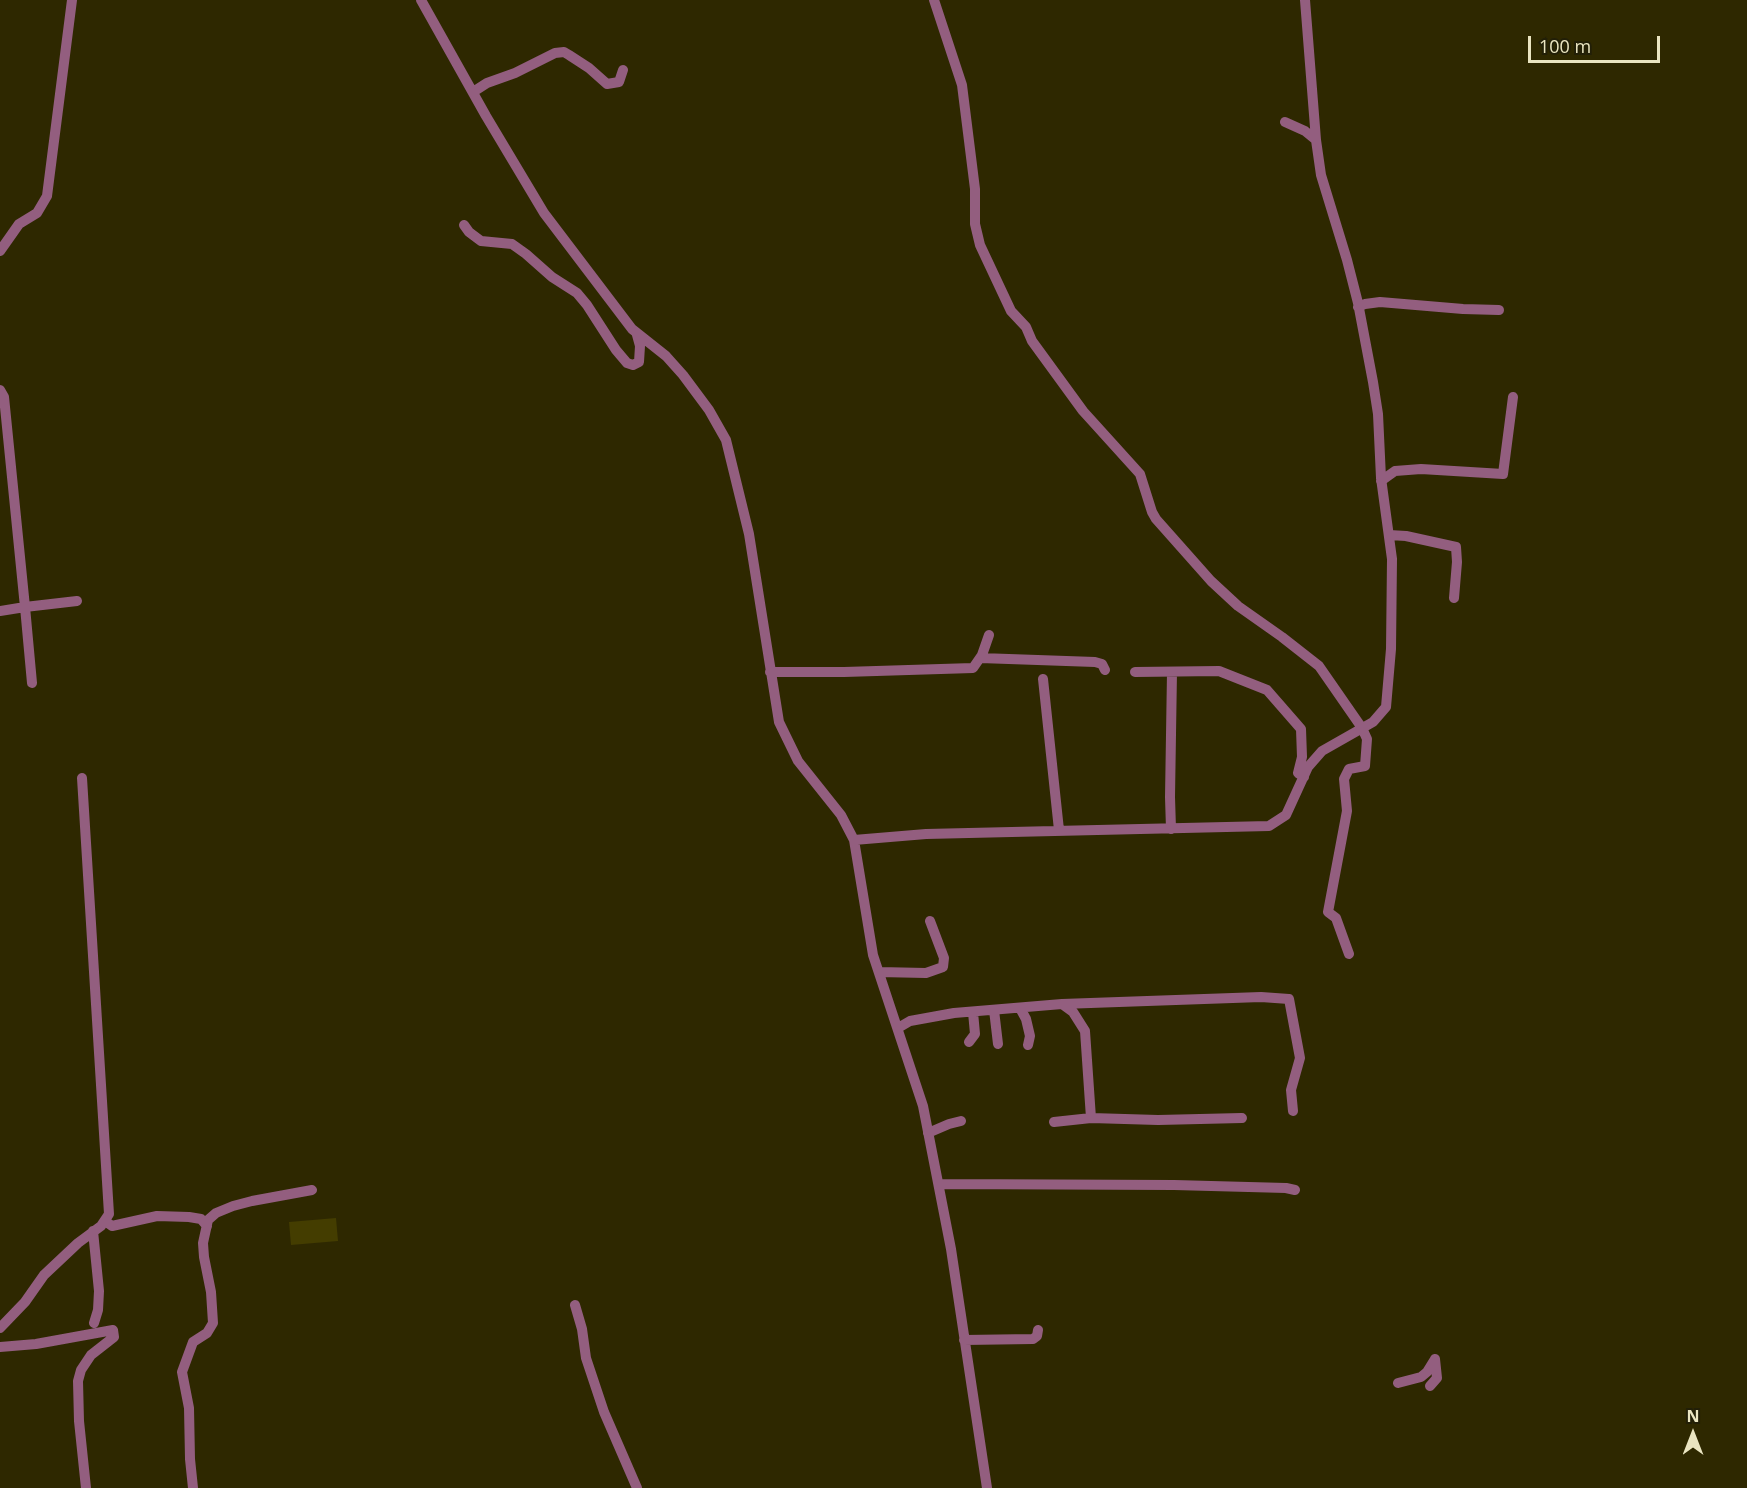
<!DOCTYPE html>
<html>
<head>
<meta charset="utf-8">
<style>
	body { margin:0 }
	#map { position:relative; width:1747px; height:1488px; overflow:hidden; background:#2e2800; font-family:"Open Sans",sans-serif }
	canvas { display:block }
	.north { position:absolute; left:1663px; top:1404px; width:60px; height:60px; -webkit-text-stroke:4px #221f07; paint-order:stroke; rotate:0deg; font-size:16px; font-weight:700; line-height:24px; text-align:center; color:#eae5c1 }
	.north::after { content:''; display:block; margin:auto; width:21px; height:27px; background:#eae5c1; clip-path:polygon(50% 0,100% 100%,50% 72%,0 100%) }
	.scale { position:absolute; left:1528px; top:36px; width:132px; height:27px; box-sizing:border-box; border:3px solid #eae5c1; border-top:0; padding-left:8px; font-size:18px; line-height:21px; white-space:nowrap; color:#eae5c1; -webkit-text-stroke:4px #221f07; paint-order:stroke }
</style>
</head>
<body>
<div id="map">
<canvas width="1747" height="1488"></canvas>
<div class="north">N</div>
<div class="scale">100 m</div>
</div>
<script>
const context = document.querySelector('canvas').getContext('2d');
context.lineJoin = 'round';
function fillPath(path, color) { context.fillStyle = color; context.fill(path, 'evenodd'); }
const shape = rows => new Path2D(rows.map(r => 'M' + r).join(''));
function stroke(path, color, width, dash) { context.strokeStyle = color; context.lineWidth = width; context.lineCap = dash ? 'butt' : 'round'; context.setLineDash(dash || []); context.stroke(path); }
fillPath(shape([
	[336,1218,338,1241,291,1245,289,1222]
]), '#443d00');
stroke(shape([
	[421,0,486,116,544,213,632,329,666,356,683,375,709,410,726,440,749,534,779,722,798,761,841,815,854,840,873,955,923,1106,951,1249,987,1488],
	[934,0,962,85,975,189,975,224,980,245,1011,311,1026,327,1032,341,1083,411,1140,474,1152,512,1156,519,1211,581,1238,606,1282,637,1319,666,1362,728,1367,739,1365,766,1349,769,1344,779,1347,811,1328,912,1336,918,1349,954],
	[1305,0,1316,140],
	[473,92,487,83,515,73,555,53,564,52,569,55,589,68,607,84,619,82,623,70],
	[464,225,469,232,481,241,512,244,526,254,552,277,577,293,587,305,616,350,627,363,633,365,639,362,640,346,637,335],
	[0,251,19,224,37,213,47,196,72,0],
	[1358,307,1365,304,1380,302,1463,309,1499,310],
	[0,390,4,397,25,607,77,601],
	[1381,481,1395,471,1421,469,1503,474,1513,397],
	[1389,535,1406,536,1456,547,1457,562,1454,598],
	[0,611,25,607,32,683],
	[980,658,1095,662,1102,664,1105,670],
	[770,672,844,672,973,668,982,655,989,635],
	[1135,672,1219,671,1267,690,1301,729,1302,757,1298,773,1304,777],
	[1043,679,1059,830],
	[1171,829,1170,797,1172,672],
	[854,840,926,834,1269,826,1286,815,1308,767,1322,751,1373,722,1386,707,1391,649,1392,559,1381,478,1378,414,1373,382,1358,303,1347,260,1321,175,1316,140,1305,131,1285,122],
	[879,972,926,973,943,967,944,958,930,921],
	[1062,1004,1261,997,1289,999,1300,1058,1291,1090,1293,1111],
	[1020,1008,1026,1019,1030,1036,1028,1045],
	[994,1010,998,1044],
	[898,1028,910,1021,954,1013,1062,1004,1073,1012,1085,1031,1091,1118,1054,1122],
	[969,1042,975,1034,973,1012],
	[1091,1118,1158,1120,1242,1118],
	[928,1133,949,1124,961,1121],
	[939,1184,1174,1185,1286,1188,1295,1190],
	[105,1221,112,1226,157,1216,189,1217,201,1219,207,1226],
	[93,1231,99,1291,98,1310,94,1323],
	[575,1305,582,1329,586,1358,604,1412,637,1488],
	[0,1328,25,1302,44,1275,78,1243,101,1226,109,1214,82,778],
	[964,1340,1033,1339,1037,1336,1038,1330],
	[0,1347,36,1344,113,1330,114,1337,91,1355,81,1370,78,1381,79,1421,86,1488],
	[1398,1383,1421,1377,1427,1372,1435,1359],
	[1430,1386,1437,1378,1435,1359],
	[193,1488,190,1459,189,1408,182,1372,193,1342,207,1333,213,1323,211,1292,204,1257,203,1243,208,1220,216,1213,233,1206,252,1201,312,1190]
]), '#935e7f', 10);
</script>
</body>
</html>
